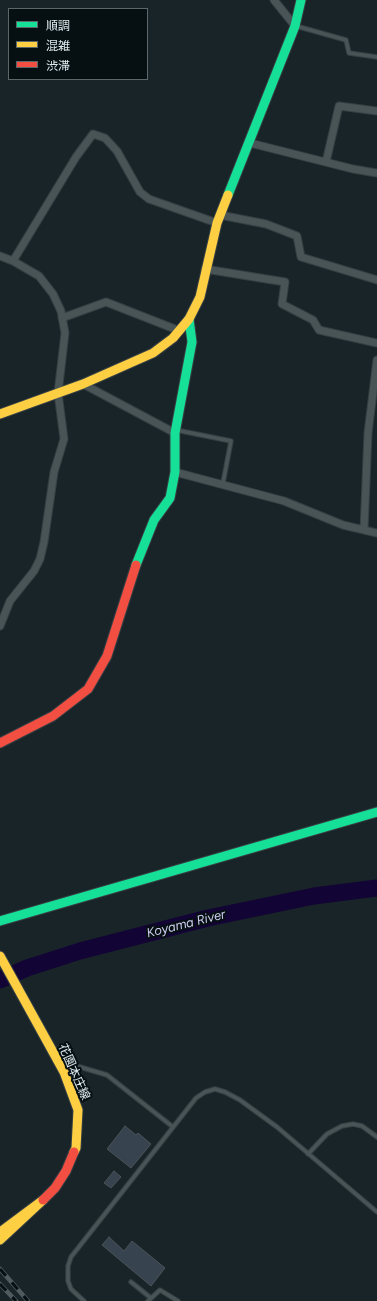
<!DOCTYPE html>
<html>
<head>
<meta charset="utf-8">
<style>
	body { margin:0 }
	#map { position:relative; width:377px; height:1301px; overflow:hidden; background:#192429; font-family:Figtree,"Noto Sans JP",sans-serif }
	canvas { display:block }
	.legend { position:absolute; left:8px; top:8px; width:140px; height:72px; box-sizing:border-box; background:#060f12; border:1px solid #5c676b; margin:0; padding:5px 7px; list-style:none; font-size:12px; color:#deebf0 }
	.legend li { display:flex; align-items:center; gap:8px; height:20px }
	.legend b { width:20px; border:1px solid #5c676b }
</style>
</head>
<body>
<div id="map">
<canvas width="377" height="1301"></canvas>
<ul class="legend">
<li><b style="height:5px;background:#16e098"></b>順調</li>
<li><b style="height:5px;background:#ffcf43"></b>混雑</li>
<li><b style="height:5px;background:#f24e42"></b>渋滞</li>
</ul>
</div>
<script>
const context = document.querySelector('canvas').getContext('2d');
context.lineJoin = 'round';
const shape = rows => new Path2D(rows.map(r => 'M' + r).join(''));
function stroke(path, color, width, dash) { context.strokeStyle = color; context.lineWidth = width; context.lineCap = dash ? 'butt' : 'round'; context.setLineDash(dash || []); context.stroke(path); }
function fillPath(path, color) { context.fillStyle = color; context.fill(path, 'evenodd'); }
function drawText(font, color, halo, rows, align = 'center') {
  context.font = font + ' Figtree,"Noto Sans JP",sans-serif'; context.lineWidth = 4; context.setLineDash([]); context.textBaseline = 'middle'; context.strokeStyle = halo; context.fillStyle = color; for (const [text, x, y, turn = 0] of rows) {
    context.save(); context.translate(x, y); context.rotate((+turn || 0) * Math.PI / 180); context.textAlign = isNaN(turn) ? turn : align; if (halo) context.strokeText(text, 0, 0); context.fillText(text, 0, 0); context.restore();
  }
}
stroke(shape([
	[0,980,27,968,80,951,208,918,314,896,377,888]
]), '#120434', 17);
const building = shape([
	[125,1126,136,1135,138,1133,151,1144,131,1168,107,1149,125,1126],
	[114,1171,121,1177,111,1188,104,1183,114,1171],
	[109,1237,124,1251,132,1241,165,1268,151,1286,102,1245,109,1237]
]);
fillPath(building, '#37434f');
stroke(building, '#4b5258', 1);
const lane = shape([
	[296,26,346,40,349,53,377,57],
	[176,430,231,441,223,483],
	[67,1071,80,1067,107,1075,173,1127],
	[308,1154,327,1134,342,1126,353,1124,362,1126,377,1137],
	[131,1282,151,1298],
	[84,1301,71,1289,68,1281,68,1266,71,1257,196,1098,205,1092,215,1089,225,1092,240,1100,277,1127,377,1212],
	[148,1301,160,1290,178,1301]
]);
const street = shape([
	[274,0,295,26],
	[250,143,353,169,377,173],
	[326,162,339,106,377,111],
	[220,215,266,224,297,236,301,257,377,280],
	[0,256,13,261,39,276,53,294,61,311,65,333,58,393,64,439,54,472,44,542,40,559,34,571,10,601,0,626],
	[13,261,76,157,93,134,105,138,117,151,140,192,149,199,217,223],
	[205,269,285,282,282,304,313,320,319,330,377,343],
	[62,318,106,302,180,331],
	[83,384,175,433],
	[175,472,284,501,343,525,377,533],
	[364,530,368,433,377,360]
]);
const fast = shape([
	[228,195,295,26,301,0],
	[136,565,154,520,170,498,175,472,175,433,192,342,189,319],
	[0,921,377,812]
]);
const slow = shape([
	[0,414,83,384,153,353,173,338,189,319,200,297,217,223,228,195],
	[0,956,64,1072,78,1110,76,1148,74,1152],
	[0,1232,43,1200,0,1240]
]);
const jam = shape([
	[0,743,53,716,88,689,107,656,136,565],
	[43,1200,55,1188,66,1171,74,1152]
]);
stroke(lane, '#363f43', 5.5);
stroke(street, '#363f43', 9);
stroke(fast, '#363f43', 11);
stroke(slow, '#363f43', 11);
stroke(jam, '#363f43', 11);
stroke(lane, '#485455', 3.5);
stroke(street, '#485455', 7);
stroke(fast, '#16e098', 9);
stroke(slow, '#ffcf43', 9);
stroke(jam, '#f24e42', 9);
const rail = shape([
	[0,1269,28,1301],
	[0,1284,16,1301]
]);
stroke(rail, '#505b5e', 4.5);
stroke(rail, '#060f12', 3, [9]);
drawText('12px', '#deebf0', '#060f12', [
	["花園本庄線",74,1072,66]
]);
drawText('italic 13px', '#cfcdf1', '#060f12', [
	["Koyama River",186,924,-14]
]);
</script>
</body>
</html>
